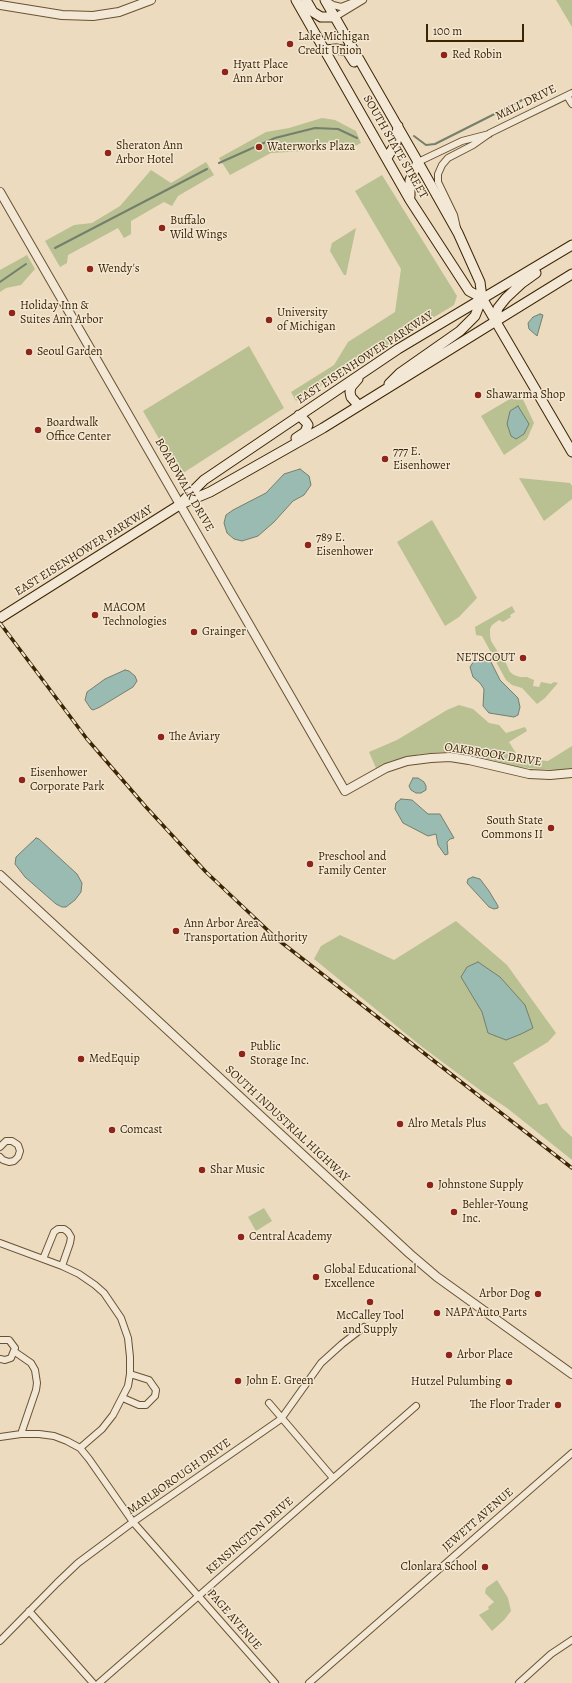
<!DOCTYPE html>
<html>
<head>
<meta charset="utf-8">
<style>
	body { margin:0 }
	#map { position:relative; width:572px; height:1683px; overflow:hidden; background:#ecdbbf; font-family:Alegreya,serif }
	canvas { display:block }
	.scale { position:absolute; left:426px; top:24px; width:98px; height:18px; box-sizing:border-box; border:2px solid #3d2502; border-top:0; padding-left:5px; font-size:12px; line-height:14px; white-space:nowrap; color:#3d2502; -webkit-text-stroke:3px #f3e8d5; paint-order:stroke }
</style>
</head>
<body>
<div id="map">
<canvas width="572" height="1683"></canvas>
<div class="scale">100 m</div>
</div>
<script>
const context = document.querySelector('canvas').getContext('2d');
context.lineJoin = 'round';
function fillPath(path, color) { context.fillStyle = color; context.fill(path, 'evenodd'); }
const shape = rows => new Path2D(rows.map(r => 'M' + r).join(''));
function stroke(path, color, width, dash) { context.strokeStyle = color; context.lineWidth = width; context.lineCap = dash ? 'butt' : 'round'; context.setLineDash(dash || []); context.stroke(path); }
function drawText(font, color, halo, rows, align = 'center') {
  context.font = font + ' Alegreya,serif'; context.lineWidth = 3; context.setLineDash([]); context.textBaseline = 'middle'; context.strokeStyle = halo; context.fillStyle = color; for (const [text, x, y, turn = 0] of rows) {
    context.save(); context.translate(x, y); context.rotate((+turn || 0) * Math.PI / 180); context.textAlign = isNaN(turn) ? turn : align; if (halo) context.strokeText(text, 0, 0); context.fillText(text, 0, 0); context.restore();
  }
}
fillPath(shape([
	[556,0,572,0,572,27],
	[322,118,335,120,356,131,361,143,349,149,335,140,305,151,271,153,230,175,219,158,266,132,289,128],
	[206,162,214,175,178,196,172,206,164,202,131,221,131,234,124,238,118,228,68,255,67,263,60,267,45,241,74,225,92,223,120,206,151,170,171,183],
	[382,175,457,296,454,305,296,401,291,392,334,365,348,342,395,312,401,269,355,191],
	[356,228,346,275,344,275,330,251,332,243],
	[27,255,35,269,21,285,6,288,0,292,0,270],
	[249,346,284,408,180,475,143,411],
	[520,393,534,423,527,439,504,455,481,416],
	[519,478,570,483,572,486,572,499,544,521],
	[432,520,477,598,459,617,445,626,397,542],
	[512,606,515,612,510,615,511,617,503,622,499,620,492,625,490,629,490,635,491,641,503,660,505,661,510,672,514,675,520,677,527,677,534,680,533,686,539,687,541,682,551,684,554,682,558,683,545,698,537,704,522,688,512,685,506,680,482,636,476,635,475,627],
	[459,705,473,709,489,723,499,725,506,733,525,727,527,731,509,742,519,758,548,761,572,746,572,768,557,770,539,769,518,767,469,754,443,752,420,754,391,761,376,768,369,752,397,740,447,710],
	[456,921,507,965,556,1033,548,1042,513,1063,539,1105,547,1103,562,1128,572,1137,572,1160,507,1108,480,1090,421,1046,314,959,321,946,340,935,394,960],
	[264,1208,272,1221,256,1231,248,1217],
	[497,1580,508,1598,511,1611,504,1620,492,1631,479,1615,489,1609,488,1607,494,1602,485,1593,486,1588]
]), '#b9c091');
const water = shape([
	[540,314,543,315,537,336,529,329,528,323,533,317,540,314],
	[518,406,529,424,524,434,516,439,511,436,507,424,510,411,518,406],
	[300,469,309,476,311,485,304,495,293,501,274,522,258,536,242,541,234,539,227,533,224,523,226,515,233,510,266,493,284,474,300,469],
	[482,658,490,660,500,680,518,698,520,707,518,715,514,717,489,713,483,706,484,689,480,683,473,677,470,667,474,661,482,658],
	[125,670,129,671,135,676,137,681,133,687,100,707,93,710,91,709,85,700,87,692,105,679,125,670],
	[413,778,418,778,424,782,426,786,426,790,421,793,416,793,411,790,409,786,413,778],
	[401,799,412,800,428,814,440,814,454,838,450,839,447,842,448,854,445,855,438,845,436,834,428,836,403,823,395,809,396,803,401,799],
	[36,838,39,839,77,874,82,883,81,892,75,900,66,907,62,907,56,904,25,877,15,864,16,857,36,838],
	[473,877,480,879,489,891,498,906,498,908,494,909,489,907,467,883,468,879,473,877],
	[478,962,500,977,525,1005,533,1028,521,1034,506,1040,488,1033,482,1012,461,977,467,967,478,962]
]);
fillPath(water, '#99bbb2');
stroke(water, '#747f6c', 1);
stroke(shape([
	[414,136,426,145,435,144,550,86],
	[219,163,275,138,315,128,338,129,357,138],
	[55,248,207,169],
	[0,282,26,264]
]), '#747f6c', 2);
const minor = shape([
	[327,1,333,5,341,7,359,0],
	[335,17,363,0],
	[567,96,572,104],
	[418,162,462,141,489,134],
	[457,228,454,215,438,182,438,174,442,165,448,158,473,145,490,133,572,93],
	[0,1147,6,1141,12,1141,18,1145,20,1151,18,1157,14,1161,9,1162,3,1160,0,1157],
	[0,1243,62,1266,79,1274,95,1285,104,1293,121,1318,128,1338,130,1357,130,1374,128,1386,113,1415,102,1429,80,1448],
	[43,1259,54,1232,58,1229,64,1229,68,1232,71,1237,70,1243,62,1266],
	[0,1340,9,1340,15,1348,11,1358,5,1360,0,1359],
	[15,1352,31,1363,35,1370,37,1383,36,1390,21,1434],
	[123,1398,139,1405,146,1405,155,1396,156,1390,149,1380,130,1374],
	[269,1403,333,1478],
	[0,1437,21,1434,39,1434,54,1436,67,1441,80,1448,89,1459,133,1522,275,1683],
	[29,1611,93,1683],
	[0,1641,57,1583,78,1563,133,1522,281,1419,321,1363,342,1344,364,1327],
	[99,1683,416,1406],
	[309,1683,572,1453],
	[519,1683,551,1654,572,1640]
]);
const tertiary = shape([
	[0,5,62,15,93,16,119,12,151,0],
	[0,192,345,791,386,768,407,761,431,758,450,757,469,760,529,774,550,775,572,773],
	[0,875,410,1254,437,1277,572,1374]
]);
const secondary = shape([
	[296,0,410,200,469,291,482,298],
	[306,0,313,12,321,17,335,17],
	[325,0,418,162,458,233,480,282,482,298,572,452],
	[325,50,336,49,347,51,354,62],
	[387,158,396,143,398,126],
	[410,196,410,180,418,162],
	[495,320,498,308,506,298,522,283,536,273],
	[358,379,351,387,350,392,351,397,359,406],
	[389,384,400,373,460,331,475,316,482,298],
	[296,438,305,432,308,425,306,422,299,415],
	[184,500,204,480,398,349,572,245],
	[0,618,181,504,210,492,323,428,572,274]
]);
stroke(minor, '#695231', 8);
stroke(tertiary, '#695231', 10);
stroke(secondary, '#3d2502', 11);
stroke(minor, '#f3e8d5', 6);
stroke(tertiary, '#f3e8d5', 8);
stroke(secondary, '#f3e8d5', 9);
const rail = shape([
	[0,623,87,739,146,807,206,872,277,939,572,1168]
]);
stroke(rail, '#3d2502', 3.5);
stroke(rail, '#f3e8d5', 2, [6]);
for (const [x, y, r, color] of [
	[290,44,4,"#8f2418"],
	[444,55,4,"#8f2418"],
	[225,72,4,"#8f2418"],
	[259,147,4,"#8f2418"],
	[108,153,4,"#8f2418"],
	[162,228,4,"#8f2418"],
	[90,269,4,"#8f2418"],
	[12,313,4,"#8f2418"],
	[269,320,4,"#8f2418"],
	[29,352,4,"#8f2418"],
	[478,395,4,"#8f2418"],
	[38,430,4,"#8f2418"],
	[385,459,4,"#8f2418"],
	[308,545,4,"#8f2418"],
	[95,615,4,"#8f2418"],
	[194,632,4,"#8f2418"],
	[523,658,4,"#8f2418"],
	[161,737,4,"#8f2418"],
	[22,780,4,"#8f2418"],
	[551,828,4,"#8f2418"],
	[310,864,4,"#8f2418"],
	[176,931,4,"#8f2418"],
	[242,1054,4,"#8f2418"],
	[81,1059,4,"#8f2418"],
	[400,1124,4,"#8f2418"],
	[112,1130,4,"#8f2418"],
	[202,1170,4,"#8f2418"],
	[430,1185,4,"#8f2418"],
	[454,1212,4,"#8f2418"],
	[241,1237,4,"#8f2418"],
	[316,1277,4,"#8f2418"],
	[538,1294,4,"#8f2418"],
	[370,1302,4,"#8f2418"],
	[437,1313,4,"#8f2418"],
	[449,1355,4,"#8f2418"],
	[238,1381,4,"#8f2418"],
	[509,1382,4,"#8f2418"],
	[558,1405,4,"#8f2418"],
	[485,1567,4,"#8f2418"]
]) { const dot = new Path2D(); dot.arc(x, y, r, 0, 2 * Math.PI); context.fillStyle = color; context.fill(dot); stroke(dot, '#f3e8d5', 1.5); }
drawText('12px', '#3d2502', '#f3e8d5', [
	["Lake Michigan",298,37],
	["Credit Union",298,51],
	["Red Robin",452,55],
	["Hyatt Place",233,65],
	["Ann Arbor",233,79],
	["Sheraton Ann",116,146],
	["Arbor Hotel",116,160],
	["Waterworks Plaza",267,147],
	["Buffalo",170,221],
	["Wild Wings",170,235],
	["Wendy's",98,269],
	["Holiday Inn &",20,306],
	["Suites Ann Arbor",20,320],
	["University",277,313],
	["of Michigan",277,327],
	["Seoul Garden",37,352],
	["Shawarma Shop",486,395],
	["Boardwalk",46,423],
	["Office Center",46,437],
	["777 E.",393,452],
	["Eisenhower",393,466],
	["789 E.",316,538],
	["Eisenhower",316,552],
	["MACOM",103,608],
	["Technologies",103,622],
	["Grainger",202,632],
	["NETSCOUT",515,658,"right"],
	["The Aviary",169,737],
	["Eisenhower",30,773],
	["Corporate Park",30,787],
	["South State",543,821,"right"],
	["Commons II",543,835,"right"],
	["Preschool and",318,857],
	["Family Center",318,871],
	["Ann Arbor Area",184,924],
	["Transportation Authority",184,938],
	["Public",250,1047],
	["Storage Inc.",250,1061],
	["MedEquip",89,1059],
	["Alro Metals Plus",408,1124],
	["Comcast",120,1130],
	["Shar Music",210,1170],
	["Johnstone Supply",438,1185],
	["Behler-Young",462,1205],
	["Inc.",462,1219],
	["Central Academy",249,1237],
	["Global Educational",324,1270],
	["Excellence",324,1284],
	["Arbor Dog",530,1294,"right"],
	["NAPA Auto Parts",445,1313],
	["McCalley Tool",370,1316,"center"],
	["and Supply",370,1330,"center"],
	["Arbor Place",457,1355],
	["John E. Green",246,1381],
	["Hutzel Pulumbing",501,1382,"right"],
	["The Floor Trader",550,1405,"right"],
	["Clonlara School",477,1567,"right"]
], 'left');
drawText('12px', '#3d2502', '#f3e8d5', [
	["MALL DRIVE",526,103,-26],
	["SOUTH STATE STREET",395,147,60],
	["EAST EISENHOWER PARKWAY",365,358,-33],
	["BOARDWALK DRIVE",184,485,60],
	["EAST EISENHOWER PARKWAY",84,551,-32],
	["OAKBROOK DRIVE",493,755,9],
	["SOUTH INDUSTRIAL HIGHWAY",287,1124,43],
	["MARLBOROUGH DRIVE",179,1477,-35],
	["JEWETT AVENUE",478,1520,-41],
	["KENSINGTON DRIVE",250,1536,-41],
	["PAGE AVENUE",234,1620,49]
]);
</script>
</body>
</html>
